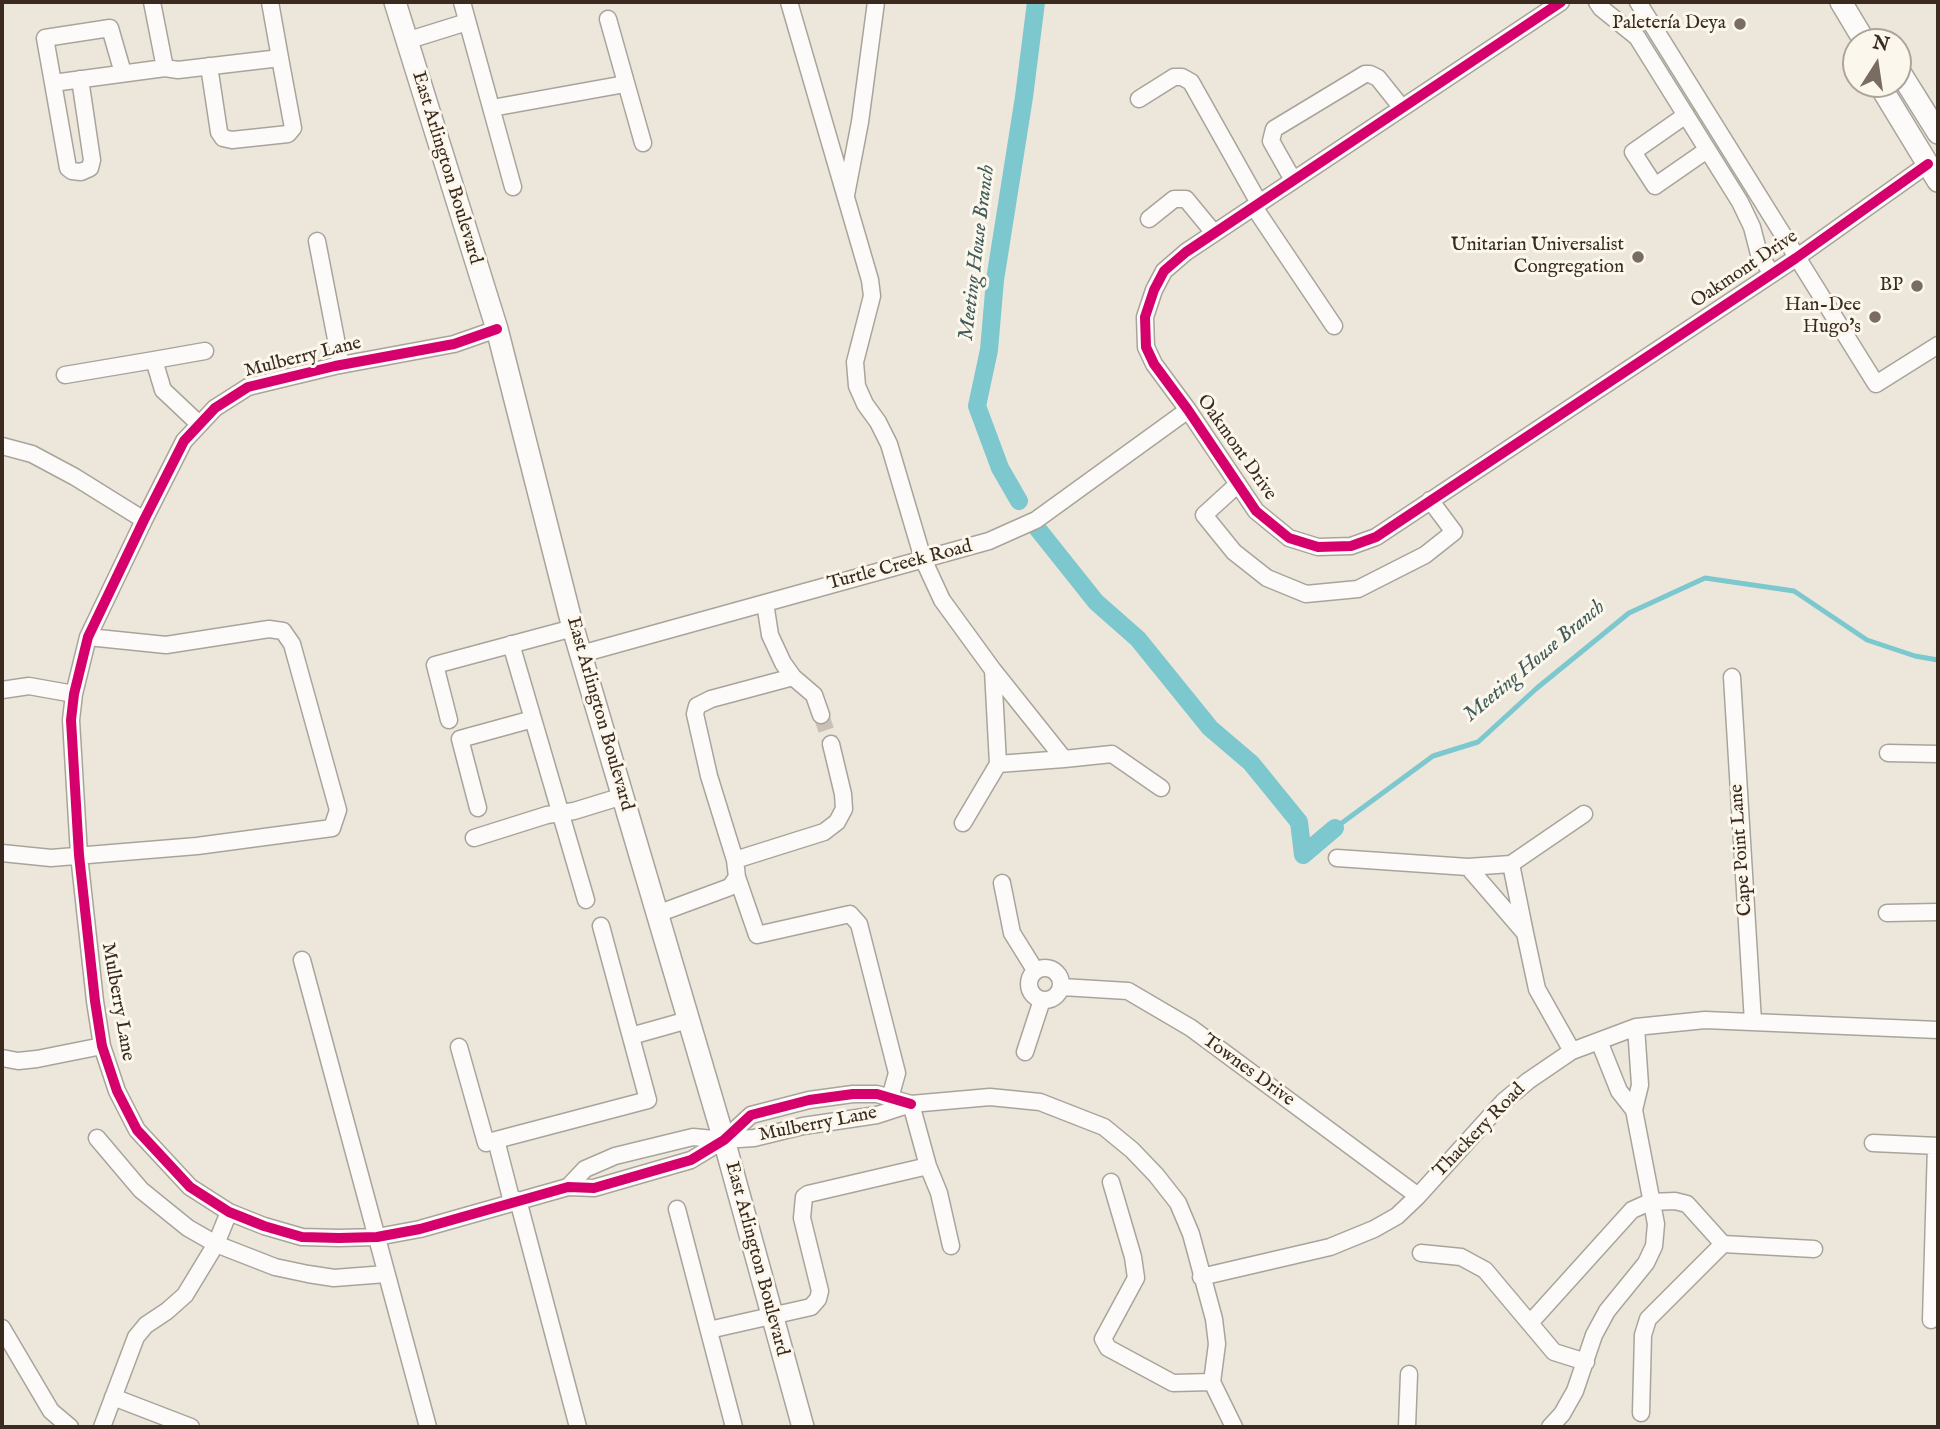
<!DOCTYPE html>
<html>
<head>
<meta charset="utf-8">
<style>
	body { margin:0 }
	#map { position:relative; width:1940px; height:1429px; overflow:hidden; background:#ede7db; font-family:"IM FELL English",serif }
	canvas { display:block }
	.frame { position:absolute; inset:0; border:4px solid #3b2a1e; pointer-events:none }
	.north { position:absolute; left:1842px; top:28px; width:70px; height:70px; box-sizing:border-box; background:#fbf7ec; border:2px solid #aea59a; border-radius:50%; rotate:12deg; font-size:19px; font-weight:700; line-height:28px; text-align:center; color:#3b2a1e }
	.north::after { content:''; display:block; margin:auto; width:24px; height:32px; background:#796c60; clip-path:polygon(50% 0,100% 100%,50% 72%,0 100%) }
</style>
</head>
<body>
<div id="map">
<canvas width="1940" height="1429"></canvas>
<div class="frame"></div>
<div class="north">N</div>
</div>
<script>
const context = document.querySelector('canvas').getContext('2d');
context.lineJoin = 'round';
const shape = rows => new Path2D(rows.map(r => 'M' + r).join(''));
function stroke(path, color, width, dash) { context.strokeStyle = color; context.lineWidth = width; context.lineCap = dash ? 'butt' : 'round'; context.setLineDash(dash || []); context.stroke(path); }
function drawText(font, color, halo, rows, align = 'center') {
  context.font = font + ' "IM FELL English",serif'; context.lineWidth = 6; context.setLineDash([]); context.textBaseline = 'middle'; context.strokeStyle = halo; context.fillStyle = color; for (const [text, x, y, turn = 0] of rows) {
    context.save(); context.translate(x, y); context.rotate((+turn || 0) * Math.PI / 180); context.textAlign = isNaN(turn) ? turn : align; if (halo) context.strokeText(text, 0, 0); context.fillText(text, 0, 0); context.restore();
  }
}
stroke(shape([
	[1335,828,1433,756,1478,742,1537,688,1629,613,1705,578,1794,591,1867,640,1915,656,1938,660]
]), '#7dc7ce', 5);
stroke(shape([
	[1019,501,1000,468,977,406,989,350,995,280,1024,97,1036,2],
	[1037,528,1096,602,1138,639,1210,728,1251,763,1299,822,1303,855,1335,828]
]), '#7dc7ce', 18);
stroke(shape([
	[821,715,831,744]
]), '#c9c1b5', 16, [16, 8]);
const minor = shape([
	[152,2,165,68],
	[462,2,513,187],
	[789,2,870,280,872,296,855,362,857,386,865,404,878,422,889,444,923,559,942,600,993,670,1064,759,998,764,993,670],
	[1561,2,1186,252,1164,271,1154,290,1145,317,1146,347,1154,364,1188,410,1256,511,1289,538,1318,547,1351,546,1376,537,1796,258,1928,164],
	[1597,2,1601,8,1637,37,1740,202,1752,227,1759,254,1772,274],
	[1638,2,1876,384,1938,345],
	[608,19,643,143],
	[406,41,467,22],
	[209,66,219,132,223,138,232,140,288,134,293,128,280,58],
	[123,73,110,28,45,38,53,83,165,68,178,70,280,58,270,2],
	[53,83,68,168,72,171,81,172,90,168,92,160,80,79],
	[1139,99,1174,77,1182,77,1191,82,1259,203],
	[492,108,625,84],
	[1686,115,1633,152,1655,186,1707,150],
	[1293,180,1271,141,1274,129,1365,74,1370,74,1378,78,1402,108],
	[846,195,860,122,876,2],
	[1254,207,1334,326],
	[1149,219,1174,199,1186,199,1214,233],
	[317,241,341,365],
	[497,329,454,344,335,366,248,387,215,408,184,441,144,520,88,637,74,694,71,720,79,855,95,1001,102,1046,117,1091,137,1130,190,1187,229,1212,264,1226,302,1237,339,1238,377,1237,420,1229,568,1187,594,1188,691,1160,724,1140,751,1115,809,1100,853,1094,877,1094,911,1104],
	[65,375,154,360],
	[198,423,163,390,154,360,205,351],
	[2,446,32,454,75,477,144,520],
	[1238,484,1204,515,1234,552,1267,578,1306,594,1358,589,1425,555,1454,532,1430,500],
	[511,644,586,900],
	[581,654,989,541,1036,520,1188,410],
	[793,677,814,695,821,715],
	[1732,677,1753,1022],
	[2,690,29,686,74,694],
	[449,720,435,665,573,628],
	[1888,753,1938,754],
	[1064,759,1112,754,1161,788],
	[478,808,460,739,533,719],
	[963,823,998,764],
	[474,838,547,815,574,811,623,796],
	[2,853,51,858,197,846,332,828,338,810,292,644,283,631,269,629,166,645,88,637],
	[1337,858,1468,867],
	[735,860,824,832,837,822,844,809,843,794,831,744],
	[1511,864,1584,814],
	[737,877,757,935,850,914,859,924,897,1073,890,1098],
	[1002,883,1012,933,1035,970],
	[1887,913,1938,912],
	[657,914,730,887,737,877,735,860,709,776,695,714,697,706,711,699,793,677,783,663,770,635,765,603],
	[1525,933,1468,867,1511,864,1525,933,1537,989,1572,1051],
	[302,960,428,1427],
	'1029 984a16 16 0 1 1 32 0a16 16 0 1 1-32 0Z',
	[1062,987,1128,991,1191,1028,1418,1196],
	[631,1036,688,1020],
	[1599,1041,1619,1091,1634,1110],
	[459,1047,486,1143,496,1140],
	[1025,1052,1042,1000],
	[2,1058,18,1061,37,1059,102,1046],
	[97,1138,141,1190,188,1228,216,1244,275,1267,308,1274,334,1278,386,1274],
	[1873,1143,1938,1146],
	[928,1166,939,1193,951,1246],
	[1111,1182,1133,1257,1136,1278,1103,1339,1108,1348,1173,1383,1212,1382],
	[568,1187,585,1169,615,1156,693,1137,724,1140,754,1138,803,1126,877,1115,911,1104,990,1097,1040,1102,1104,1127,1132,1150,1156,1175,1178,1203,1191,1234,1214,1319,1217,1344,1212,1382],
	[518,1200,578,1427],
	[512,1202,496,1140,648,1100,601,926],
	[677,1209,734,1427],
	[1421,1253,1461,1257,1485,1270,1554,1352,1586,1362],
	[1201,1277,1330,1247,1374,1229,1397,1216,1418,1196,1503,1102,1528,1081,1572,1051,1636,1027,1705,1020,1938,1030],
	[1931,1320,1936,1146],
	[1530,1323,1632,1210,1650,1202,1675,1201,1687,1204,1723,1244,1814,1249],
	[2,1328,51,1411,70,1427],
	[709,1330,811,1307,818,1299,820,1291,802,1218,804,1197,808,1194,928,1166,911,1104],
	[1212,1382,1234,1427],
	[113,1397,191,1427],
	[1641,1413,1643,1335,1648,1319,1723,1244],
	[102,1427,136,1337,146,1325,167,1311,185,1295,216,1244,229,1212],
	[1407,1427,1409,1374],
	[1550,1427,1562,1414,1575,1391,1594,1335,1607,1311,1646,1263,1654,1246,1656,1224,1634,1110,1640,1085,1636,1027]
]);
const major = shape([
	[395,2,497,329,573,628,724,1140,803,1427],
	[1841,2,1865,42],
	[1898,69,1938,133],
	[1879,84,1938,181]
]);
stroke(minor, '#a9a49b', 19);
stroke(major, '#a9a49b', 24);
stroke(minor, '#fcfbfa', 16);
stroke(major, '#fcfbfa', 21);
stroke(shape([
	[1561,2,1186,252,1164,271,1154,290,1145,317,1146,347,1154,364,1188,410,1256,511,1289,538,1318,547,1351,546,1376,537,1796,258,1928,164],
	[497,329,454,344,335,366,248,387,215,408,184,441,144,520,88,637,74,694,71,720,79,855,95,1001,102,1046,117,1091,137,1130,190,1187,229,1212,264,1226,302,1237,339,1238,377,1237,420,1229,568,1187,594,1188,691,1160,724,1140,751,1115,809,1100,853,1094,877,1094,911,1104]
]), '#d6006c', 10);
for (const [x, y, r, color] of [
	[1740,24,7,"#796c60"],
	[1638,257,7,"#796c60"],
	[1917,286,7,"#796c60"],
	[1875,317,7,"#796c60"]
]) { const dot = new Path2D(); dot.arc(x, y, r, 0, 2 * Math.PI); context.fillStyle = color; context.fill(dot); stroke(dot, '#fbf7ec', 2.5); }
drawText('19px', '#3b2a1e', '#fbf7ec', [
	["Paletería Deya",1726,24],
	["Unitarian Universalist",1624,246],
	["Congregation",1624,268],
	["BP",1903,286],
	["Han-Dee",1861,306],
	["Hugo's",1861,328]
], 'right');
drawText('19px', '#3b2a1e', '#fbf7ec', [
	["East Arlington Boulevard",446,168,73],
	["Oakmont Drive",1745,270,-34],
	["Mulberry Lane",303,358,-14],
	["Oakmont Drive",1236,448,55],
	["Turtle Creek Road",900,566,-15],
	["East Arlington Boulevard",599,714,74],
	["Cape Point Lane",1742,850,-94],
	["Mulberry Lane",117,1002,80],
	["Townes Drive",1248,1071,36],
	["Mulberry Lane",818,1125,-11],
	["Thackery Road",1480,1131,-46],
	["East Arlington Boulevard",756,1259,75]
]);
drawText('italic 21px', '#415c5a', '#fbf7ec', [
	["Meeting House Branch",978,253,-83],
	["Meeting House Branch",1535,662,-40]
]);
</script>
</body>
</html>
